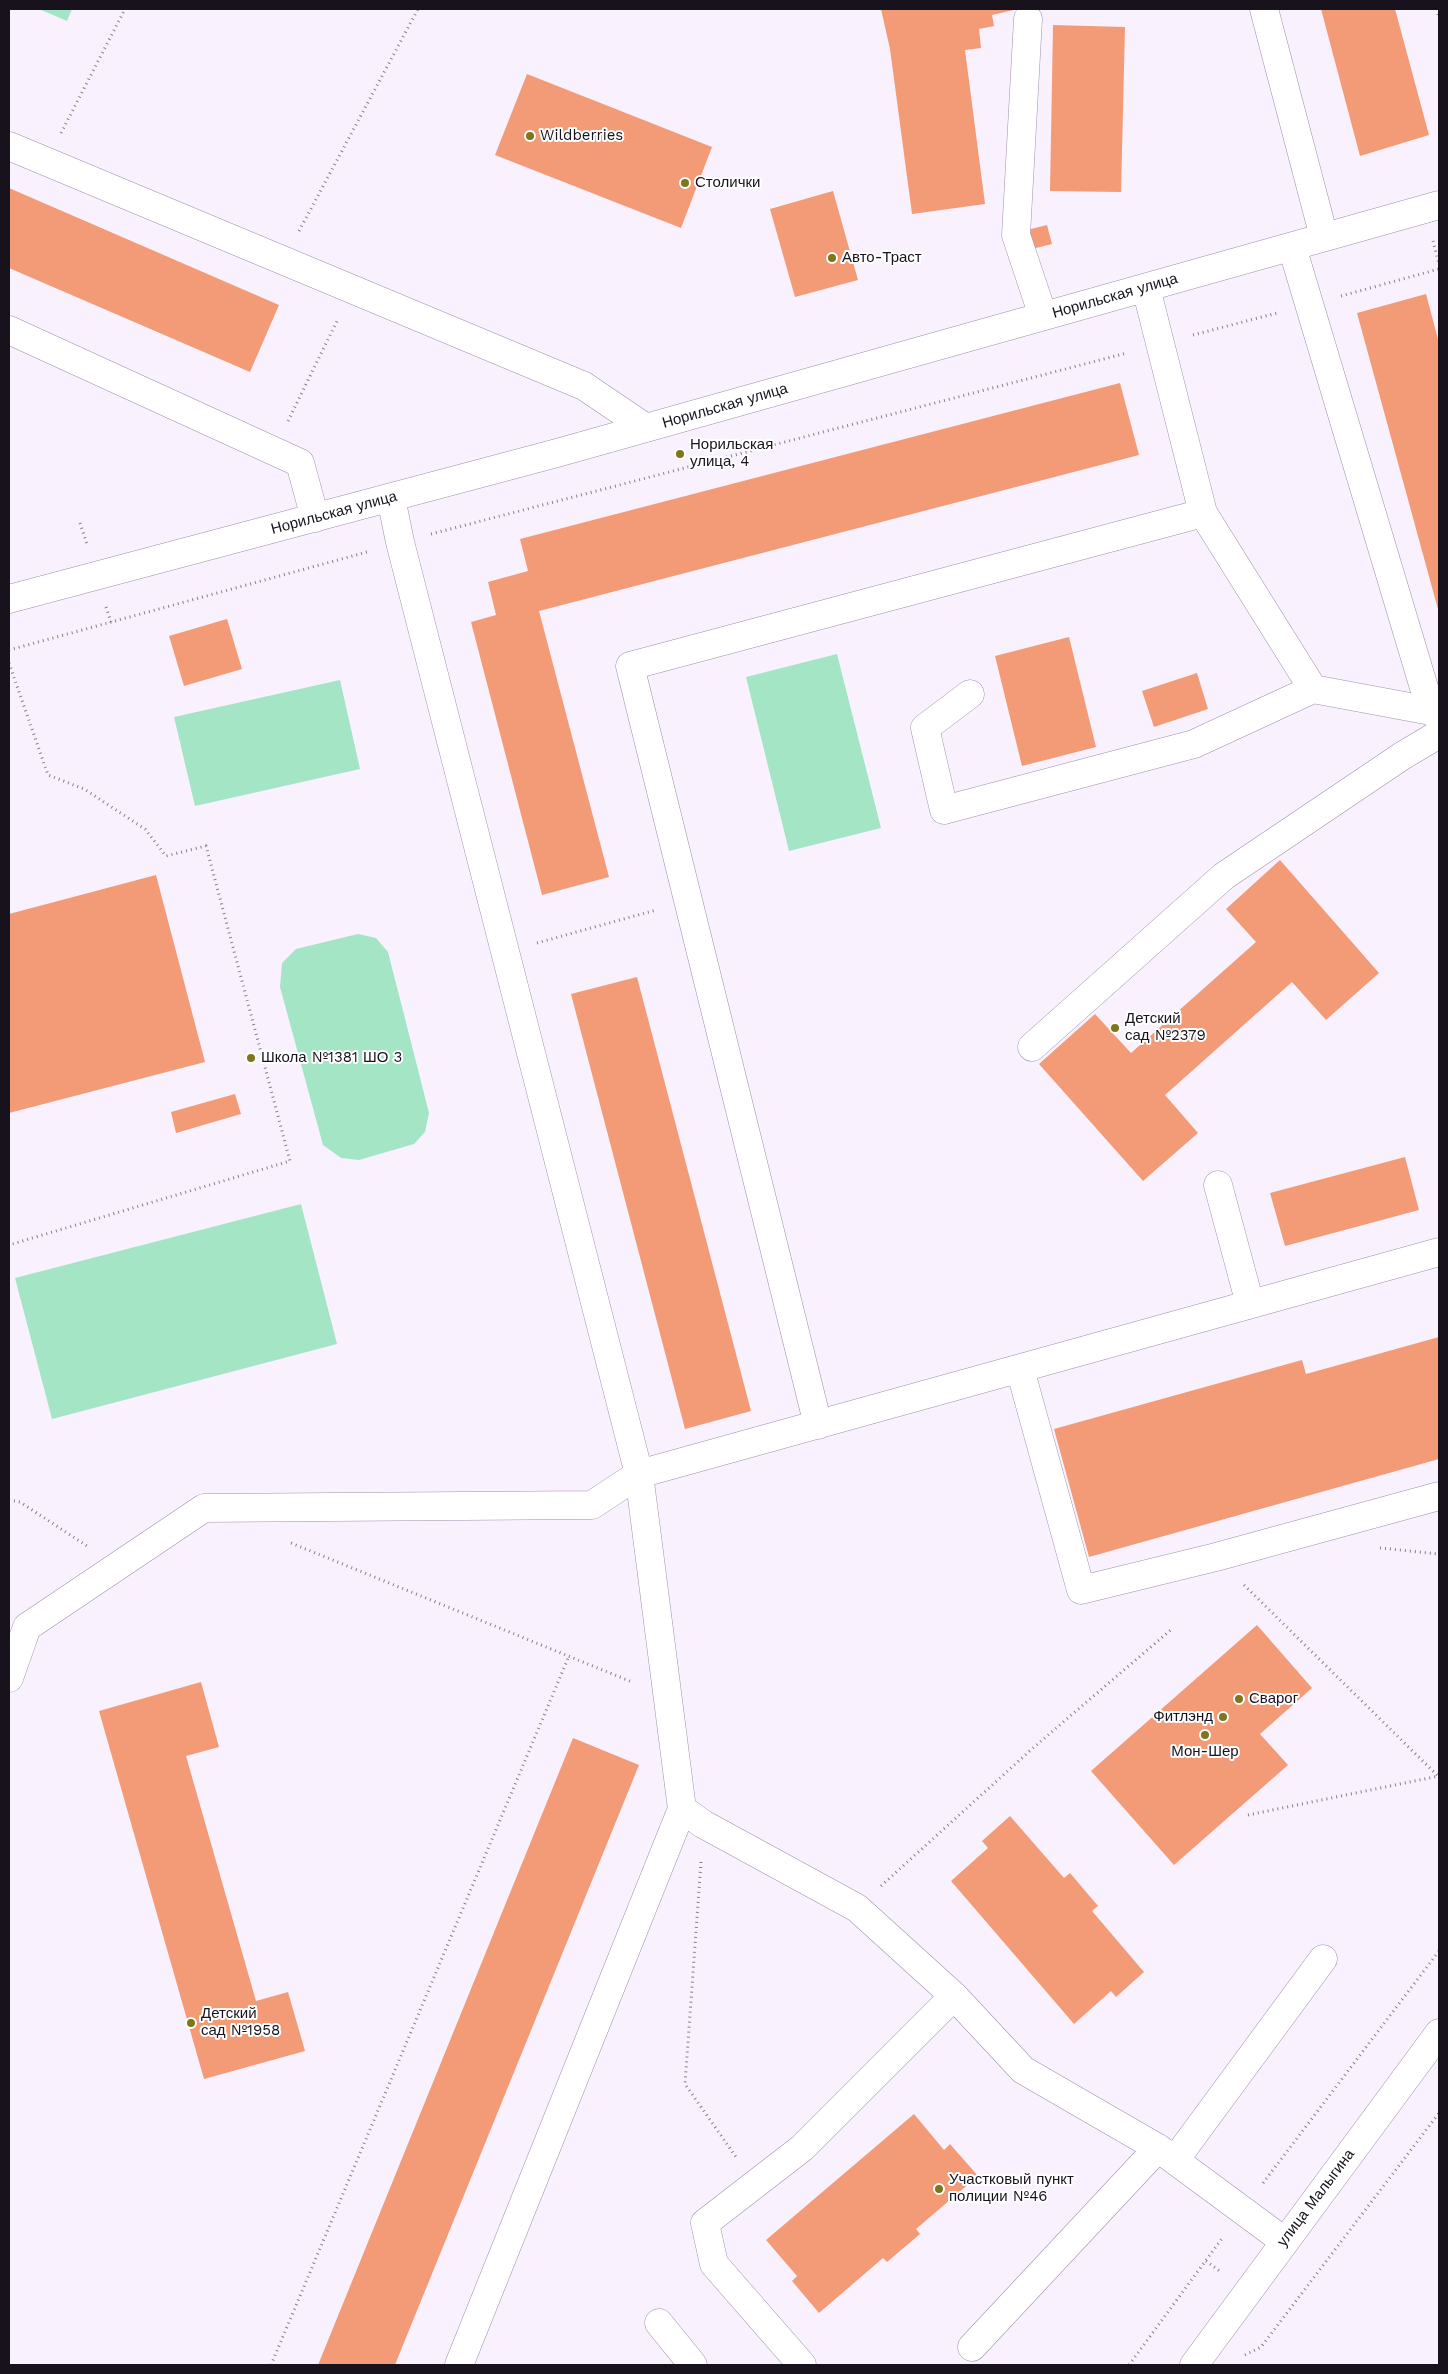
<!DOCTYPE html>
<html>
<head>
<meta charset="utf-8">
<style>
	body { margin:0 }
	#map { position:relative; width:1448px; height:2374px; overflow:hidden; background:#f9f1fe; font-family:"Work Sans",sans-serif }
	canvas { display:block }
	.frame { position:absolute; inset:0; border:10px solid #18121d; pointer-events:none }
</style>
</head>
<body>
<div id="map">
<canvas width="1448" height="2374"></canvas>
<div class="frame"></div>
</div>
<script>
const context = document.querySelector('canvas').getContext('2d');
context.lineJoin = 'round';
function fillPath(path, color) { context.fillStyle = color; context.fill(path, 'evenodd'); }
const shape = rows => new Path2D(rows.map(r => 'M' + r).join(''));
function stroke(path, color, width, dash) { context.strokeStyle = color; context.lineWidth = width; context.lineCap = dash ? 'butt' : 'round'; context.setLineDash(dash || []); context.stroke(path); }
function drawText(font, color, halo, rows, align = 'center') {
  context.font = font + ' "Work Sans",sans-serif'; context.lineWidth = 4; context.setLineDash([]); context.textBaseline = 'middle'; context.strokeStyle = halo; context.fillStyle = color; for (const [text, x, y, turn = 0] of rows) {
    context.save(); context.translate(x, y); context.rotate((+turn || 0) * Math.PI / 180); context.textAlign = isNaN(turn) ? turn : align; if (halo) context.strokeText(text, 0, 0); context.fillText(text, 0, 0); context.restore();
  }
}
fillPath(shape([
	[39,9,72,9,67,21],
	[837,654,881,828,789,851,746,677],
	[340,680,360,769,195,806,174,717],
	[358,934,376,938,388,952,429,1113,425,1132,414,1144,359,1160,341,1158,323,1145,280,987,282,963,296,949],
	[301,1204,337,1344,52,1419,15,1278]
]), '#a4e5c6');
fillPath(shape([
	[881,9,1018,9,992,15,994,26,979,29,981,48,965,50,985,204,912,214,890,49],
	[1321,9,1395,9,1429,135,1360,156],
	[1053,25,1125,27,1121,192,1050,191],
	[527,74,712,147,681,228,495,155],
	[9,188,279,305,250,372,9,268],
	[833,191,858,280,795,297,770,209],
	[1047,225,1052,244,1028,250,1023,231],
	[1426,294,1439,343,1439,613,1357,313],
	[1120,383,1139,455,539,611,609,877,542,895,471,622,496,615,488,582,528,571,520,539],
	[227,619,242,669,184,686,169,636],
	[1069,637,1096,747,1022,766,995,656],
	[1197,673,1208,709,1154,727,1142,691],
	[1280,860,1379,973,1326,1020,1292,982,1165,1095,1198,1133,1143,1181,1039,1064,1095,1014,1131,1053,1256,942,1226,909],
	[156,875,205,1062,9,1113,9,914],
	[637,977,751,1411,685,1429,571,994],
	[235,1094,241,1114,176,1133,171,1112],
	[1405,1157,1419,1210,1285,1246,1270,1193],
	[1439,1337,1439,1459,1089,1557,1054,1429,1302,1360,1306,1374],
	[1257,1625,1312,1688,1260,1734,1288,1765,1174,1865,1091,1771],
	[201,1682,219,1747,186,1756,256,2001,288,1992,305,2051,204,2079,99,1711],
	[573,1738,639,1765,403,2345,395,2365,318,2365],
	[1010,1816,1064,1878,1070,1873,1098,1906,1092,1911,1144,1972,1116,1997,1111,1991,1074,2024,951,1881,988,1848,982,1841],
	[914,2114,944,2150,950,2144,978,2176,916,2229,920,2234,887,2262,883,2258,819,2313,792,2281,797,2276,766,2240]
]), '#f39b76');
const minor = shape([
	[1264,9,1324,237],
	[1028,19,1016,235,1043,316],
	[9,146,584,386,646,428],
	[1292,247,1431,711,1439,718],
	[9,330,300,463,315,518],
	[391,498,400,542,639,1474,682,1809,459,2365],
	[1203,513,1313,689,1431,711],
	[9,599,557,453,1439,205],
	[970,694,925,728,944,810,1194,744,1313,689],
	[1032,1047,1224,876,1402,756,1439,734],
	[1218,1185,1250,1304],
	[1020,1369,1081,1590,1216,1557,1439,1496],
	[818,1425,630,666,1203,513,1146,288],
	[9,1678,27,1627,204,1508,592,1505,639,1474,1439,1252],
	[682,1809,703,1824,857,1908,954,1996,1023,2070,1158,2148,1284,2241],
	[1175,2160,1323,1959],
	[659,2323,693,2365],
	[972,2347,1158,2148],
	[802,2365,714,2264,705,2223,802,2148,954,1996],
	[1194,2365,1439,2033]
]);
stroke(minor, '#a18fac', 29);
stroke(shape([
	[1437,9,1439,19],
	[61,133,125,9],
	[299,231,418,9],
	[1433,241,1439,264],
	[1341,296,1439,269],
	[1193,335,1277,313],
	[288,421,338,319],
	[80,523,87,544],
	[431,534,1127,353],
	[106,607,111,622],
	[9,650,367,552],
	[9,663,48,775,84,789,145,829,166,856,206,846,290,1161,9,1245],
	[537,943,656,910],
	[9,1500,20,1502,87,1546],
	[291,1543,632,1682],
	[1380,1548,1439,1554],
	[1244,1585,1439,1777],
	[1248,1815,1439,1776],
	[701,1862,685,2084,736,2157],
	[881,1886,1033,1748,1173,1628],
	[1263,2183,1439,1951],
	[1206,2261,1221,2272],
	[1245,2355,1261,2347,1439,2113],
	[271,2365,569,1656],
	[1129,2365,1223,2237]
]), '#87808c', 3, [1, 4]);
stroke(minor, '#fff', 28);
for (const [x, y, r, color] of [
	[530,136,5,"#7e761a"],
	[685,183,5,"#7e761a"],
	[832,258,5,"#7e761a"],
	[680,454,5,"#7e761a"],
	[1115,1028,5,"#7e761a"],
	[251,1058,5,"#7e761a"],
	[1239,1699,5,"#7e761a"],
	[1223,1717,5,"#7e761a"],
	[1205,1735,5,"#7e761a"],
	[191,2023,5,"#7e761a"],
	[939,2189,5,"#7e761a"]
]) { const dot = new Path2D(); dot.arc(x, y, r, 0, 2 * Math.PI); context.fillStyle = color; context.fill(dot); stroke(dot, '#fff', 2); }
drawText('15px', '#18121d', '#fff', [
	["Wildberries",540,136],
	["Столички",695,183],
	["Авто-Траст",842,258],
	["Норильская",690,445],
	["улица, 4",690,462],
	["Детский",1125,1019],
	["сад №2379",1125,1036],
	["Школа №1381 ШО 3",261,1058],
	["Сварог",1249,1699],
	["Фитлэнд",1213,1717,"right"],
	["Мон-Шер",1205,1752,"center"],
	["Детский",201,2014],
	["сад №1958",201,2031],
	["Участковый пункт",949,2180],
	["полиции №46",949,2197]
], 'left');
drawText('15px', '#18121d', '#fff', [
	["Норильская улица",1115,296,-16],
	["Норильская улица",725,406,-16],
	["Норильская улица",334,513,-15],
	["улица Малыгина",1316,2198,-53]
]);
</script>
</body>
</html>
